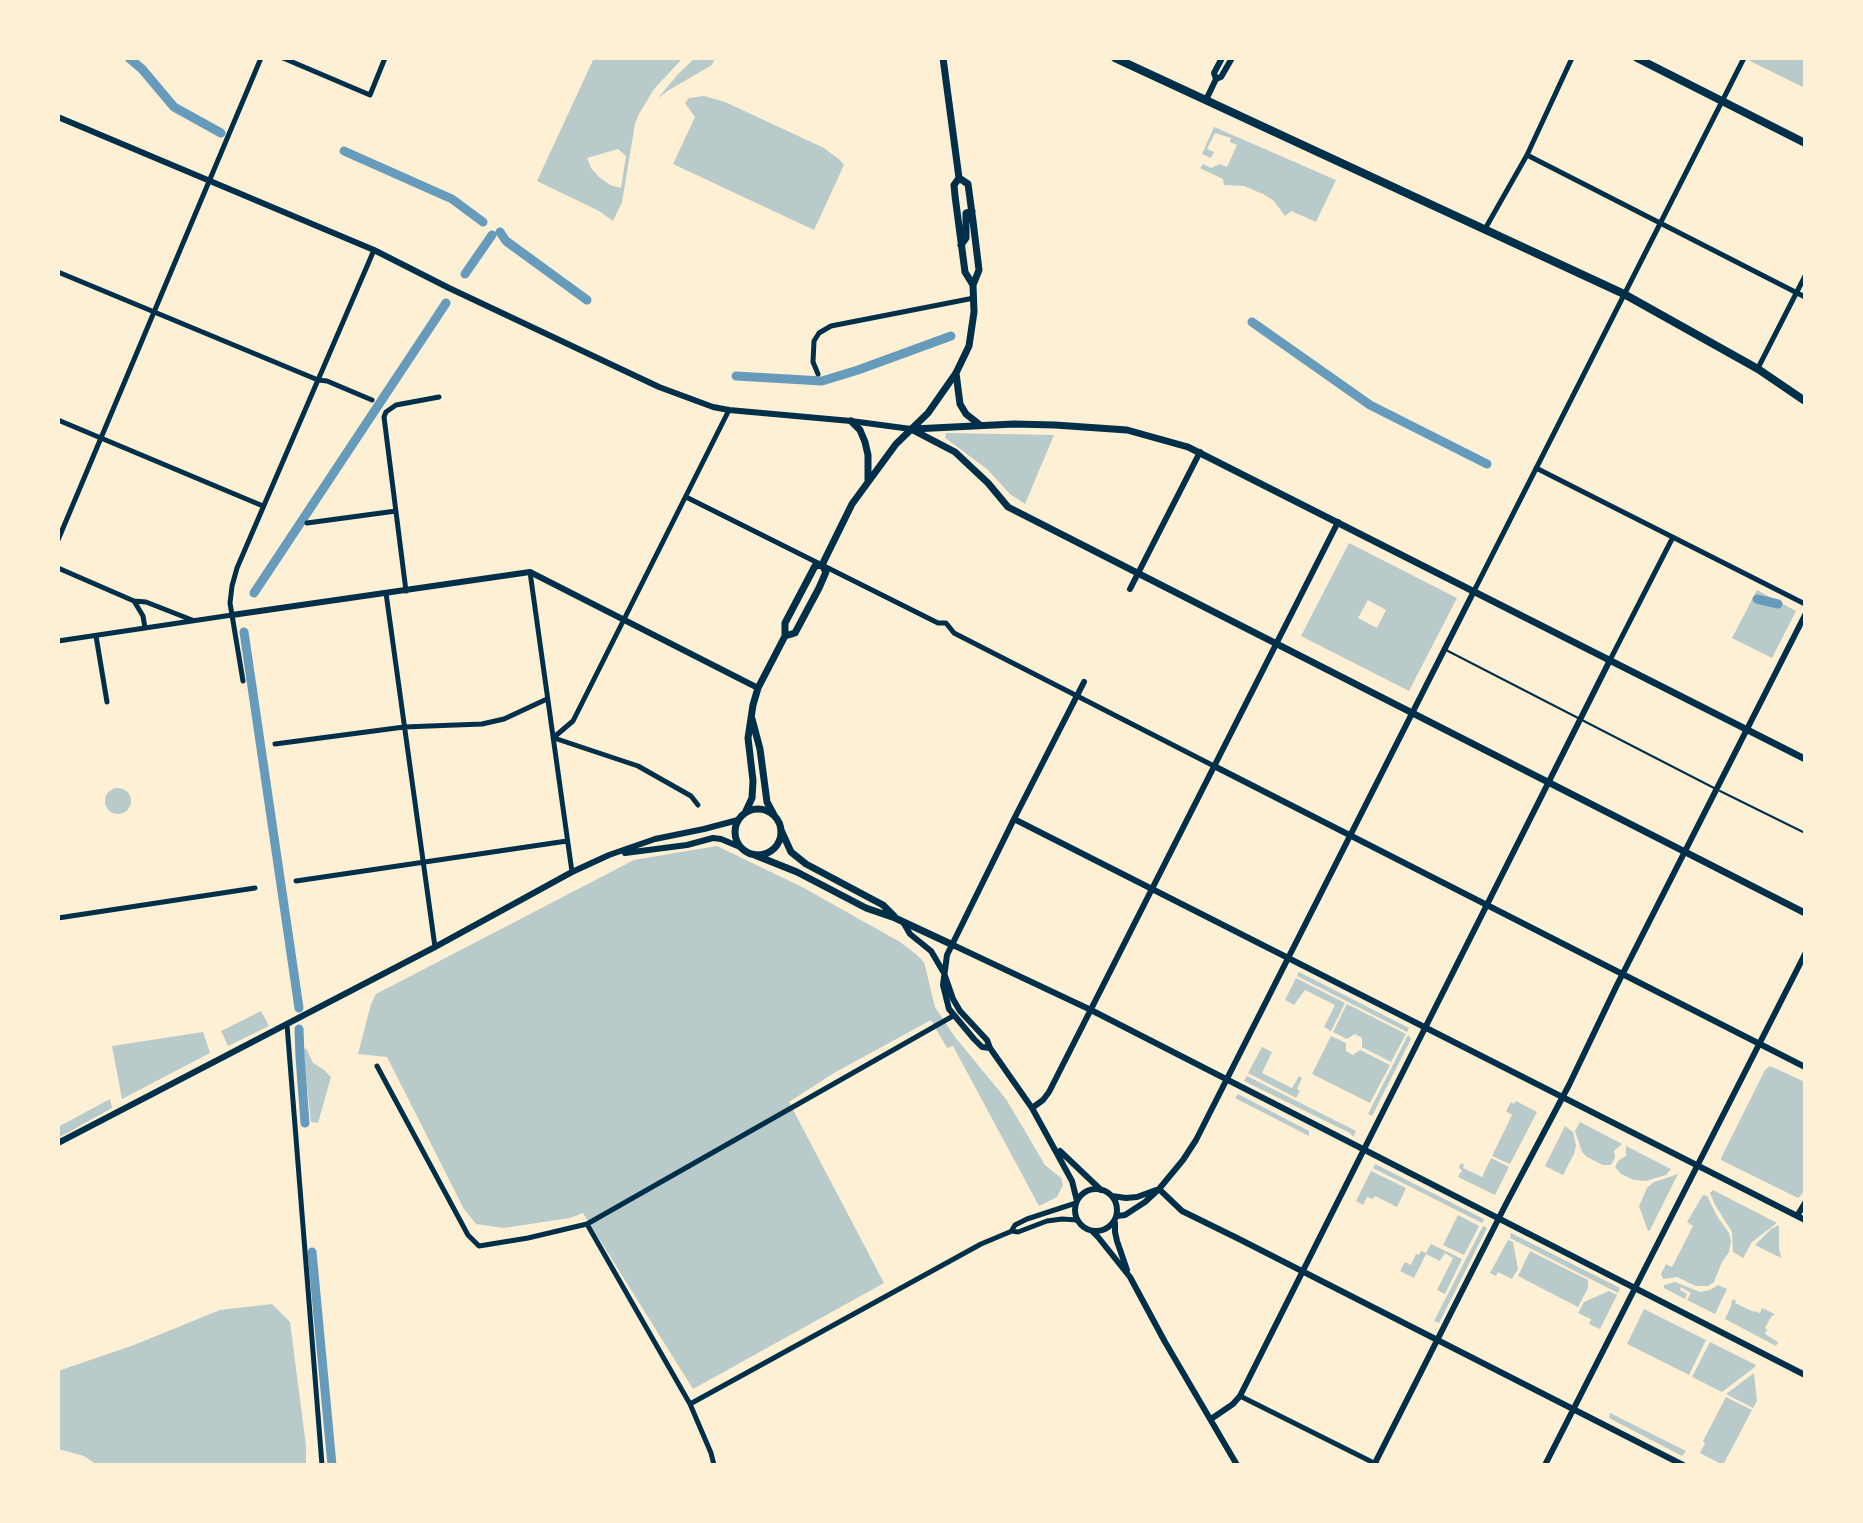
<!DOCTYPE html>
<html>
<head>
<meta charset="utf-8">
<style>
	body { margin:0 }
	#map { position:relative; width:1863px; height:1523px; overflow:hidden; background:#fdf0d5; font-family:Commissioner,sans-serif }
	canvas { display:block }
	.frame { position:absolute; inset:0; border:60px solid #fdf0d5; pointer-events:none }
</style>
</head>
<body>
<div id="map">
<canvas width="1863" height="1523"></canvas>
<div class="frame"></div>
</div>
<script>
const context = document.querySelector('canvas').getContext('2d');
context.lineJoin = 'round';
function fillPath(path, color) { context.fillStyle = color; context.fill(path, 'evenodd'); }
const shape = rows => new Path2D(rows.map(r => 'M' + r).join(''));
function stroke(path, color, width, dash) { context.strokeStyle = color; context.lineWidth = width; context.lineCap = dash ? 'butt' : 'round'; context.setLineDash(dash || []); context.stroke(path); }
fillPath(shape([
	[594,58,683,58,654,89,639,114,635,124,622,202,613,221,599,211,537,181],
	[618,149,626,156,621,188,610,185,599,177,591,168,587,158],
	[695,58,715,58,712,65,669,90,658,98,679,73],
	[1745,58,1805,58,1805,88,1754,63],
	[704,96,725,102,824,148,840,160,844,165,814,230,673,164,695,117,685,103,689,98],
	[1214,127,1336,180,1316,222,1291,211,1285,216,1274,201,1265,195,1244,186,1224,185,1223,179,1200,168,1203,164,1211,168,1220,164,1227,167,1237,145,1230,142,1231,138,1215,133,1207,149,1214,152,1211,158,1202,154],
	[946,433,1054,435,1025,504,1010,494,987,469,945,438],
	[1349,543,1457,598,1409,691,1301,636],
	[1368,600,1386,610,1377,628,1358,618],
	[1757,590,1796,611,1772,658,1732,638],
	'105 801a13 13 0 1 1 26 0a13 13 0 1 1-26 0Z',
	[717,846,804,888,900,942,917,955,924,962,935,1007,955,1037,1006,1099,1045,1165,1061,1178,1063,1185,1057,1197,1039,1206,953,1046,947,1048,931,1020,834,1073,789,1102,884,1283,693,1389,583,1213,570,1218,504,1228,476,1224,464,1209,387,1057,358,1054,371,1004,376,994,634,860],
	[1299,972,1409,1028,1407,1032,1297,976],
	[1296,978,1345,1003,1331,1031,1324,1027,1335,1005,1305,990,1294,1005,1285,1000],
	[1347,1004,1406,1034,1391,1062,1362,1047,1362,1038,1355,1034,1347,1039,1333,1032],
	[261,1011,269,1026,228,1046,221,1031],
	[203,1032,210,1053,122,1099,112,1046],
	[1408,1035,1411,1039,1372,1116,1368,1114],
	[1331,1036,1346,1043,1346,1051,1353,1055,1360,1050,1390,1065,1370,1103,1312,1074],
	[1262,1047,1272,1052,1262,1073,1292,1088,1299,1076,1302,1078,1297,1089,1300,1091,1296,1098,1248,1073],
	[306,1048,313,1063,323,1069,331,1077,318,1123,311,1122,303,1050],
	[1770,1066,1805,1082,1805,1191,1798,1198,1721,1160,1721,1158,1765,1070],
	[1247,1076,1356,1131,1353,1137,1350,1133,1244,1081],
	[1238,1094,1309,1131,1309,1136,1235,1098],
	[110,1099,112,1108,58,1138,58,1127],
	[1516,1101,1537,1112,1510,1164,1492,1156,1512,1115,1506,1111,1511,1102,1514,1104],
	[1580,1122,1622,1144,1614,1151,1615,1158,1611,1165,1603,1165,1587,1157,1582,1152,1575,1131],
	[1565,1126,1573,1132,1576,1145,1574,1154,1563,1175,1545,1166],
	[1626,1146,1671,1169,1666,1175,1646,1181,1634,1180,1621,1174,1615,1167,1619,1160,1626,1156],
	[1491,1158,1509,1167,1495,1195,1458,1177,1462,1170,1459,1168,1461,1163,1464,1165,1463,1168,1482,1177],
	[1375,1164,1484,1219,1482,1223,1373,1168],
	[1371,1171,1406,1188,1397,1207,1375,1196,1373,1199,1367,1197,1363,1205,1356,1201],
	[1678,1174,1650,1230,1648,1231,1639,1206,1647,1188,1654,1182],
	[1713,1190,1777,1223,1752,1242,1743,1258,1733,1252,1732,1232,1715,1205,1710,1193],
	[1703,1195,1707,1196,1717,1216,1729,1233,1731,1241,1729,1252,1721,1264,1714,1282,1708,1286,1696,1286,1677,1277,1663,1279,1661,1274,1666,1264,1672,1267,1693,1226,1687,1222],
	[1458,1215,1479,1226,1464,1255,1443,1245],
	[1779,1225,1779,1248,1781,1258,1755,1245,1771,1229],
	[1483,1226,1487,1228,1439,1323,1434,1321],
	[1511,1233,1620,1288,1618,1293,1510,1238],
	[1508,1240,1513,1242,1518,1269,1512,1279,1498,1272,1496,1276,1490,1273],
	[1431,1244,1462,1259,1445,1294,1437,1290,1453,1258,1445,1253,1440,1261,1426,1254,1414,1278,1400,1271,1405,1262,1411,1265,1416,1254,1419,1255,1421,1251,1426,1253],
	[1530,1251,1588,1280,1588,1288,1578,1307,1518,1276],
	[1675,1282,1700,1292,1710,1290,1718,1285,1727,1289,1715,1314,1687,1300,1691,1293,1681,1287,1680,1290,1687,1294,1685,1299,1664,1288,1664,1285],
	[1609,1291,1617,1295,1600,1329,1589,1324,1591,1319,1578,1313,1584,1302],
	[1733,1299,1736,1301,1735,1303,1754,1312,1755,1311,1760,1313,1762,1308,1775,1314,1771,1317,1765,1328,1767,1330,1765,1334,1778,1342,1776,1346,1725,1319,1732,1304,1731,1303],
	[272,1304,290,1322,306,1446,306,1465,97,1465,84,1456,58,1449,58,1371,134,1345,220,1310],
	[1644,1309,1706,1340,1689,1375,1627,1344],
	[1710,1342,1756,1365,1755,1367,1722,1392,1692,1377],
	[1754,1373,1757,1401,1753,1408,1726,1394],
	[1726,1397,1752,1410,1723,1465,1700,1453,1705,1443,1703,1441],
	[1610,1413,1686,1451,1682,1456,1609,1418]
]), '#b9caca');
stroke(shape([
	[129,58,142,69,174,107,221,133],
	[344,151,452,199,483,222],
	[500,232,506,241,587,300],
	[465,274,492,235],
	[1252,322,1370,405,1487,464],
	[736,376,822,381,858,370,951,336],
	[254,593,446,303],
	[1757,599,1778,604],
	[244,632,299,1008],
	[299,1029,300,1057,305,1123],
	[312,1252,332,1465]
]), '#669bbc', 9);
stroke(shape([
	[1446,650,1714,788],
	[1720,791,1805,833]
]), '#003049', 2);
stroke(shape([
	[283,58,370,95,385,58],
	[1527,155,1805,297],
	[1485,229,1527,155,1572,58],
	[58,272,318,380,327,381,372,400],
	[1758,368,1805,276],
	[818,374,813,362,814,341,819,333,831,326,974,298],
	[58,420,263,506],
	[1536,468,1805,604],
	[686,497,938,623,946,623,954,633,1214,766],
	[307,523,396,511],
	[58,540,261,58],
	[58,568,134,601],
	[530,572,572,872],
	[406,591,384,417,386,412,396,405,439,397],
	[1474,591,1744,58],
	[386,593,435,947],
	[145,628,143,616,134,601,146,602,192,620],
	[96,636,107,702],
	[58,641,232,615],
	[1610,660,1673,537],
	[243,681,230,603,232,586,237,568,374,250],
	[553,738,573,721,729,410],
	[554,738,638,766,691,796,698,805],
	[275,744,404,727,482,724,504,719,547,699],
	[296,881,567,841],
	[58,918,255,888],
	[287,1025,322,1465],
	[377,1066,468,1235,479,1246,528,1238,587,1224,953,1016],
	[587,1224,690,1404,711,1453,714,1465],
	[1012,1230,1015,1225,1027,1219,1076,1203],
	[1240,1396,1378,1465],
	[690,1404,981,1244,1012,1231,1018,1232,1047,1221,1062,1219,1077,1220]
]), '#003049', 5);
stroke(shape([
	[1216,79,1221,77,1232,58],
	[1206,100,1216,79,1214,73,1222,58],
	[58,117,374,250,449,288,659,387,713,407,729,410,851,421,911,429],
	[1130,589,1200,452],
	[232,615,530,572,758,688],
	[1214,766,1805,1067],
	[1014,819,1805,1220],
	[625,853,687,845,713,838,721,839,740,847],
	[903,922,910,934,931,951,944,973,953,999,960,1011,987,1040,990,1048,1032,1108,1072,1181,1077,1201],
	[953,945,1091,1010,1805,1375],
	[990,1048,982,1047,974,1039,949,1009,943,985,947,955,1014,819,1084,682],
	[1032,1108,1043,1100,1049,1092,1338,522],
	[58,1143,435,947,572,872,609,855,655,839,704,829,738,820],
	[1060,1151,1101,1190],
	'1075 1210a21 21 0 1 1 42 0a21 21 0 1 1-42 0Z',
	[1159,1189,1182,1211,1239,1239,1683,1465],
	[1112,1196,1126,1198,1137,1197,1156,1190],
	[1117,1216,1125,1215,1145,1202,1159,1189,1183,1160,1196,1140,1474,591],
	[1797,1216,1805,1203],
	[1115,1223,1115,1232,1117,1241,1127,1270],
	[1092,1231,1098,1237,1130,1277,1165,1342,1237,1465],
	[1211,1419,1233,1404,1240,1396,1610,660],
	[1374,1465,1506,1204,1569,1085,1617,985,1805,615],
	[1545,1465,1805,954]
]), '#003049', 6);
stroke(shape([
	[959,178,968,184,973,221,979,270,973,285],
	[961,245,966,238,966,213,972,211],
	[956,373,960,404,966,414,980,425],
	[851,421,860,430,865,442,868,455,868,480],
	[911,429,955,452,988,483,1008,507,1805,913],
	[913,429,1014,424,1055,425,1127,430,1188,447,1805,759],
	[822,565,826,572,819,588,795,633,785,636,785,623,815,566,822,565,852,504,896,444,928,413,956,373,969,346,974,312,973,285,965,272,955,196,954,185,959,178,943,58],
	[752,719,760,749,767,802,774,815],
	'735 832a23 23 0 1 1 46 0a23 23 0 1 1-46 0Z',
	[745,813,752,798,753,781,748,738,753,705,758,688,785,636],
	[781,830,791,852,806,864,883,905,894,916],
	[752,854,797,872,866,908,895,918,953,945]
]), '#003049', 7);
stroke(shape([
	[1115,58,1624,294,1758,369,1805,401],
	[1637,58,1805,143]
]), '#003049', 8);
</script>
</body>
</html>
